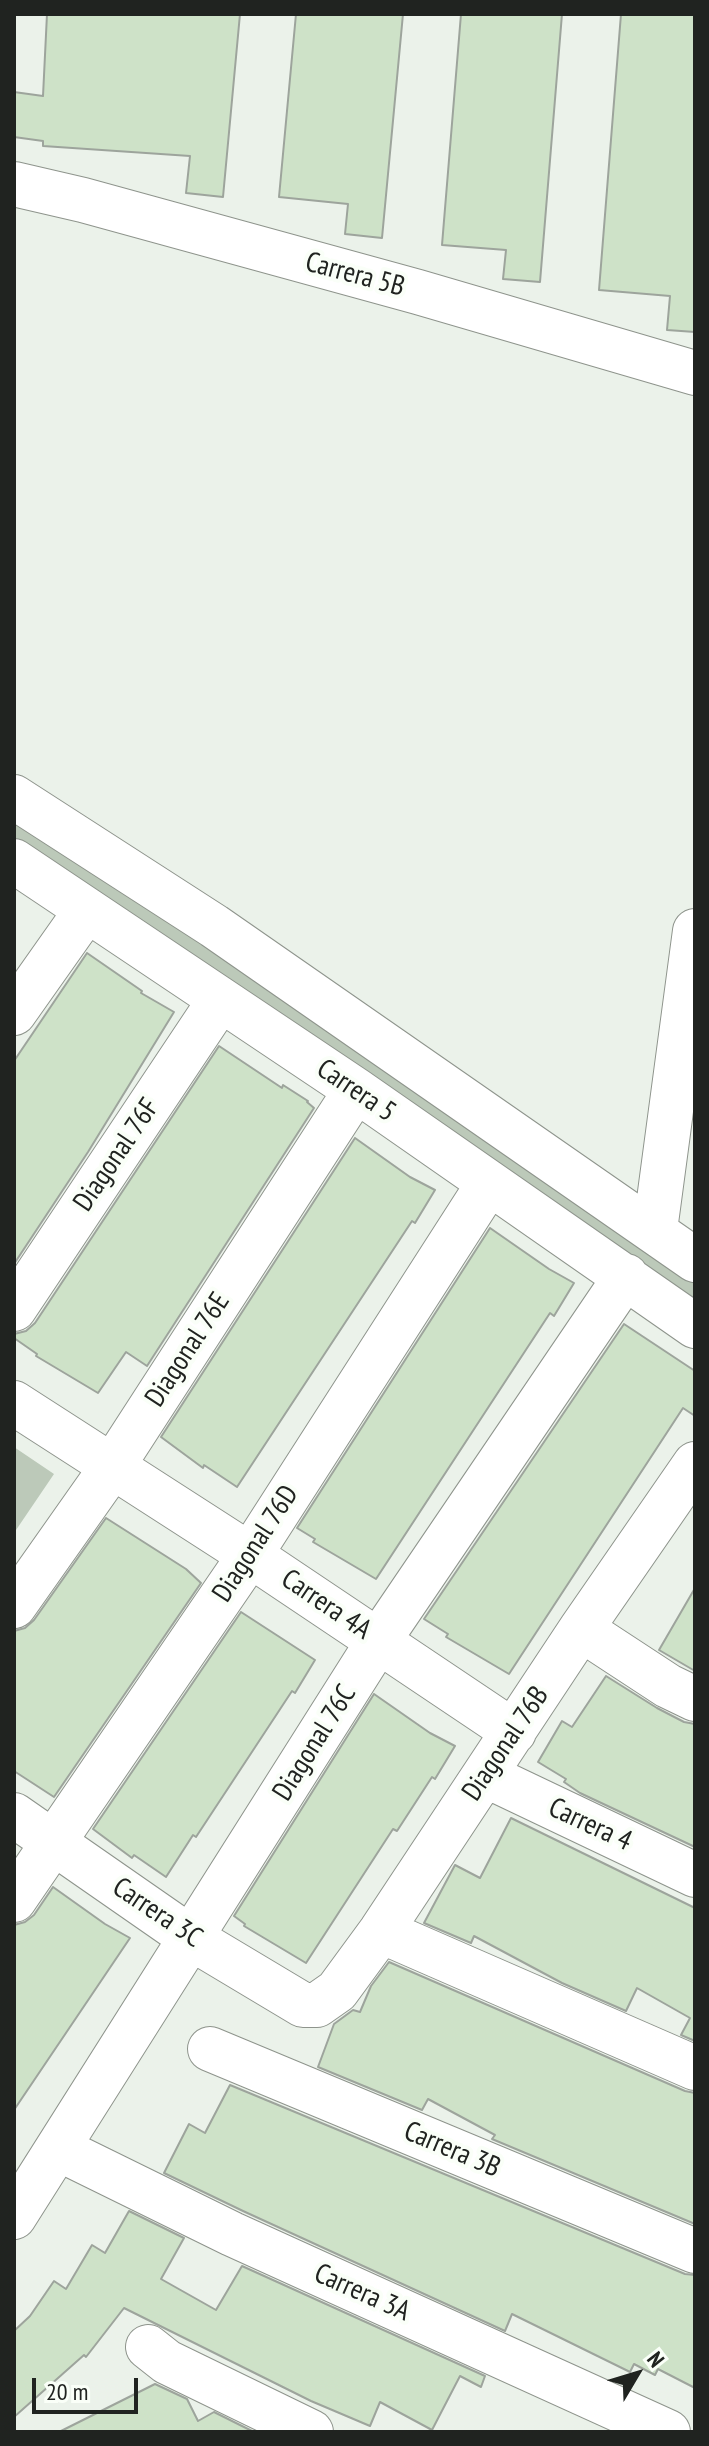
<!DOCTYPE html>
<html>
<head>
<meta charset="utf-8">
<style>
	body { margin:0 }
	#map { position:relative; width:709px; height:2446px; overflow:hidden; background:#ebf2ea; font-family:"PT Sans Narrow",sans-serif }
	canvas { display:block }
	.frame { position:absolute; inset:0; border:16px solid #202320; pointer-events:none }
	.north { position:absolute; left:597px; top:2334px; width:80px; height:80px; -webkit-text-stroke:6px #fafff8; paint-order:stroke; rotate:52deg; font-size:22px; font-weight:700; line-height:32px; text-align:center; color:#202320 }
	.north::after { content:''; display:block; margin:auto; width:28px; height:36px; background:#202320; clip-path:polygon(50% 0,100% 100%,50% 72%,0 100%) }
	.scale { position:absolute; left:32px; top:2378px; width:106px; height:36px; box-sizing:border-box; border:4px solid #202320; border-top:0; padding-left:10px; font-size:24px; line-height:28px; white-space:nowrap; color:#202320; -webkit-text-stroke:6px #fafff8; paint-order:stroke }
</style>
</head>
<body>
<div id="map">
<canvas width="709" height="2446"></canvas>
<div class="frame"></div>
<div class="north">N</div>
<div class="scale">20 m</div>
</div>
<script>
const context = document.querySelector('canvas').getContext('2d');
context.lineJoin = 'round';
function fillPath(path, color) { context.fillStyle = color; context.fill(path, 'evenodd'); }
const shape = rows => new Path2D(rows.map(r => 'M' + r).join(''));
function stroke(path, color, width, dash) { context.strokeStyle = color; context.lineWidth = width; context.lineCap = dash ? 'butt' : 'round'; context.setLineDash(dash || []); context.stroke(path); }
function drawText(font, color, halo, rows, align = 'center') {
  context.font = font + ' "PT Sans Narrow",sans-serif'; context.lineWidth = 8; context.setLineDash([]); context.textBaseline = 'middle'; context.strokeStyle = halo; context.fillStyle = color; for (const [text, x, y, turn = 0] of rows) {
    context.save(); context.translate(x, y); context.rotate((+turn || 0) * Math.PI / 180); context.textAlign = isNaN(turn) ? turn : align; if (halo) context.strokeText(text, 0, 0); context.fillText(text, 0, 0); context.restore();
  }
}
fillPath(shape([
	[14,814,695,1273,695,1309,14,847],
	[14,1447,54,1474,14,1533]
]), '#bcc9b9');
const building = shape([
	[47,14,240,14,223,197,186,193,190,156,43,146,43,141,14,137,14,92,43,96,47,14],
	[296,14,403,14,382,238,345,234,348,204,279,197,296,14],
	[461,14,562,14,540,282,503,279,506,250,442,245,461,14],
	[621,14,695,14,695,332,667,330,670,296,599,290,621,14],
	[87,953,142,991,141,993,174,1012,88,1152,14,1264,14,1061,87,953],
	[219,1046,282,1088,283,1085,308,1101,307,1102,314,1108,147,1366,126,1352,98,1393,36,1356,37,1354,14,1338,14,1334,26,1331,35,1323,219,1046],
	[355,1138,410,1177,435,1190,415,1223,412,1221,237,1487,204,1465,203,1468,161,1437,355,1138],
	[490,1228,549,1269,574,1283,554,1316,550,1313,376,1579,313,1542,315,1539,297,1528,490,1228],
	[624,1324,695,1371,695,1416,683,1408,509,1674,446,1637,448,1634,424,1619,624,1324],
	[106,1518,186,1569,201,1583,54,1797,14,1771,14,1631,25,1628,34,1620,106,1518],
	[695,1588,695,1671,659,1650,695,1588],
	[241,1612,315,1660,295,1693,292,1691,196,1837,193,1835,166,1877,134,1855,132,1858,93,1829,241,1612],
	[606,1676,657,1708,684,1722,695,1724,695,1847,580,1793,564,1782,566,1779,538,1762,562,1721,572,1727,606,1676],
	[374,1694,430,1733,455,1746,435,1779,432,1777,397,1831,393,1829,306,1963,244,1926,245,1924,234,1916,374,1694],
	[511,1818,695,1908,695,2041,681,2035,690,2018,637,1988,626,2011,562,1983,474,1936,471,1943,424,1923,455,1865,480,1878,511,1818],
	[53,1887,105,1924,130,1938,14,2110,14,1925,25,1922,34,1915,53,1887],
	[389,1962,685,2091,695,2093,695,2224,492,2139,495,2135,428,2099,422,2110,318,2067,334,2024,353,2010,360,2012,371,1986,389,1962],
	[230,2085,685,2274,695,2275,695,2388,658,2369,655,2375,634,2364,630,2372,512,2314,505,2331,243,2211,164,2173,189,2124,205,2133,230,2085],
	[129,2211,184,2238,161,2279,216,2310,242,2266,485,2376,481,2387,460,2376,432,2430,380,2402,370,2426,311,2401,124,2308,86,2357,84,2355,14,2417,14,2331,30,2316,54,2281,66,2289,92,2245,105,2253,129,2211],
	[155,2384,187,2399,198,2421,214,2412,254,2432,59,2432,155,2384]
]);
fillPath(building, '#cee2c8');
stroke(building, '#9da49c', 2);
const minor = shape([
	[14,184,83,200,418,292,695,373],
	[14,797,214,926,695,1260],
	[14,861,356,1090,695,1326],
	[14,1013,86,911],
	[655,1230,695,931],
	[14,1309,220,1000],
	[14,1403,250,1555,514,1732],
	[14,1606,112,1467,356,1090],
	[581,1629,668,1686,695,1699],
	[485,1775,695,1875],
	[14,1815,191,1938,303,2005,317,2005,337,1991,381,1931,581,1629,695,1464],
	[14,1900,250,1555,489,1183],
	[381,1931,695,2068],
	[210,2049,695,2251],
	[59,2149,232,2234,668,2432],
	[14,2217,379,1640,626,1276],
	[148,2347,167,2362,311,2432]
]);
stroke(minor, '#8e948c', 46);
stroke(minor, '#fff', 44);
drawText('28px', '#202320', '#fafff8', [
	["Carrera 5B",355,275,15],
	["Carrera 5",356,1091,34],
	["Diagonal 76F",117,1155,-56],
	["Diagonal 76E",188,1350,-57],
	["Diagonal 76D",256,1544,-57],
	["Carrera 4A",326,1605,34],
	["Diagonal 76C",315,1743,-58],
	["Diagonal 76B",506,1744,-56],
	["Carrera 4",590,1825,25],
	["Carrera 3C",157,1913,34],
	["Carrera 3B",452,2150,23],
	["Carrera 3A",362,2293,24]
]);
</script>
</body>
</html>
